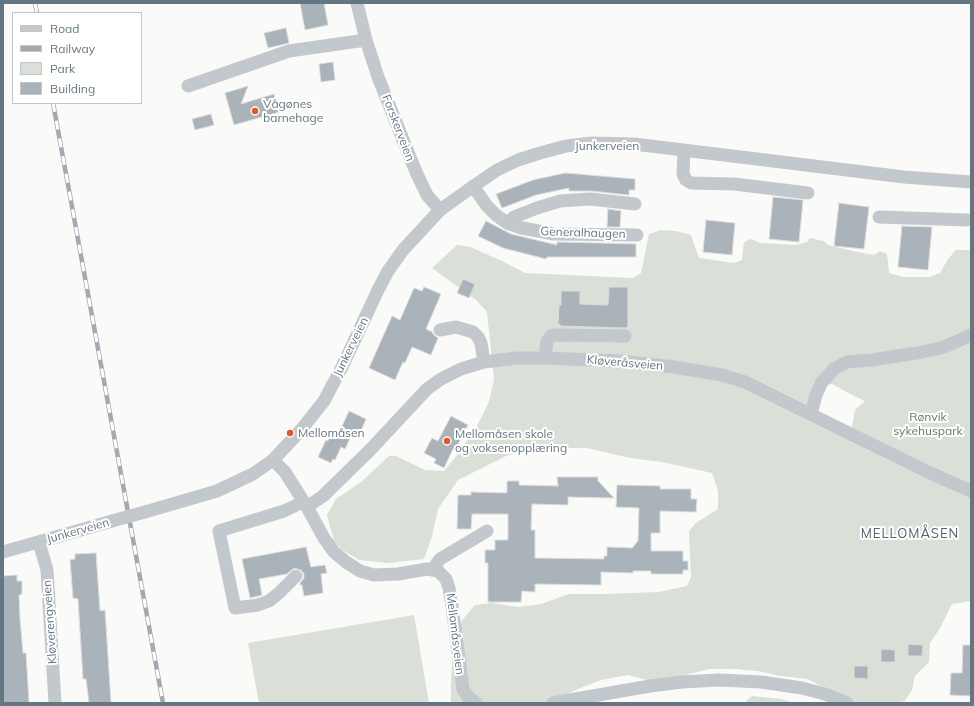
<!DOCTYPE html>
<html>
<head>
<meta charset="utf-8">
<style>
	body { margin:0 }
	#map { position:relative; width:974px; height:706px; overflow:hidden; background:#fafaf8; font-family:Mulish,sans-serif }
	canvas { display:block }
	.frame { position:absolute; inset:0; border:4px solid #657683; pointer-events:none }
	.legend { position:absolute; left:12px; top:12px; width:130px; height:92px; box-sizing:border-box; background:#fff; border:1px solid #c1c8cd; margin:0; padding:5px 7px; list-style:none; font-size:12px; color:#657683 }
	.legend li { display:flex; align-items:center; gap:8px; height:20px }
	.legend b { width:20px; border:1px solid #c1c8cd }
</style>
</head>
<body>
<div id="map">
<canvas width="974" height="706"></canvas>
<div class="frame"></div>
<ul class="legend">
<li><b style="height:5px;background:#c3c8cc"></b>Road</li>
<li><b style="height:5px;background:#a2aab0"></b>Railway</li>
<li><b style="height:11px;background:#dadfd7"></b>Park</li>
<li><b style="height:11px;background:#aab3b9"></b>Building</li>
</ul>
</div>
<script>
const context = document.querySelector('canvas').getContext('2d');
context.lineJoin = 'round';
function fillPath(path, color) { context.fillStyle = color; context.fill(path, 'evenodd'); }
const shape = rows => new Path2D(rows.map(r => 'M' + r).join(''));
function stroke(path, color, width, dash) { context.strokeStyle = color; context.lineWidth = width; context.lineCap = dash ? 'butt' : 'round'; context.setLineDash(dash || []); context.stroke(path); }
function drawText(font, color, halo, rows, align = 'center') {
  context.font = font + ' Mulish,sans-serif'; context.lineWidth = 4; context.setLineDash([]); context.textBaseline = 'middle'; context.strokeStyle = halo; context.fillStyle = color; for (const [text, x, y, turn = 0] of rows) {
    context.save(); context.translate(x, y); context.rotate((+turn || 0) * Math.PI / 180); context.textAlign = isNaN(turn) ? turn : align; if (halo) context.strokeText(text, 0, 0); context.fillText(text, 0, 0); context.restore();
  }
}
fillPath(shape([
	[661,230,676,231,691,235,699,258,734,263,742,260,744,242,751,239,760,243,796,245,807,242,810,238,823,241,828,245,857,252,874,255,880,251,887,254,889,273,903,277,930,277,940,273,948,259,956,250,971,250,971,601,952,604,940,628,930,643,929,662,915,676,912,690,905,701,895,703,856,703,807,679,780,676,758,671,734,669,709,669,678,677,651,681,628,675,601,680,578,689,547,703,449,703,451,701,451,681,454,636,463,619,475,605,492,603,518,607,541,604,569,594,604,594,659,592,687,586,691,577,689,531,696,523,718,509,718,491,712,473,662,462,630,458,587,448,565,448,543,445,506,456,458,480,438,509,432,536,424,559,388,563,359,560,341,549,334,541,327,515,336,499,361,482,389,456,396,456,425,470,444,471,458,454,477,426,489,402,494,379,487,312,476,300,432,268,457,245,470,247,502,261,525,273,633,278,641,273,649,234],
	[832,384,852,395,865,401,855,410,851,433,806,411,821,386],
	[414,615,429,703,259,703,248,643],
	[752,696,781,699,795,703,744,703]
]), '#dadfd7');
const building = shape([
	[300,3,324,3,328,25,305,30,300,3],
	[286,28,289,43,268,48,264,33,286,28],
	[333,62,335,80,321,82,319,64,333,62],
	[248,86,241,104,274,94,279,112,234,125,225,93,248,86],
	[211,114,214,125,195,130,192,119,211,114],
	[565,173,635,179,635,190,629,190,629,195,591,191,569,191,569,188,536,195,502,208,496,194,533,180,565,173],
	[773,197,803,200,799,242,769,239,773,197],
	[839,203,869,207,864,249,834,246,839,203],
	[608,209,621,211,620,227,607,227,608,209],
	[706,220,735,223,732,255,703,252,706,220],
	[486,221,511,234,557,245,557,242,636,244,636,257,547,257,546,259,503,248,478,236,486,221],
	[902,226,932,227,928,270,898,267,902,226],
	[463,279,475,284,469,298,457,293,463,279],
	[424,287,441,294,426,329,432,332,434,335,438,338,431,355,412,347,405,363,403,362,395,380,369,368,392,316,400,320,414,288,422,291,424,287],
	[609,287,628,287,628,326,626,328,560,326,560,324,558,324,559,305,561,305,561,291,580,291,580,304,608,305,609,287],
	[349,411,366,419,359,435,353,432,345,449,341,447,335,460,333,459,331,463,318,457,326,440,328,441,332,432,338,435,349,411],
	[451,416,468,425,455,450,453,449,444,468,434,463,436,459,424,453,432,438,438,441,451,416],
	[557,477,598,477,598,481,614,498,568,497,568,505,532,504,531,530,535,530,535,558,604,559,604,556,607,556,607,547,632,548,638,541,639,508,616,507,617,485,660,486,660,489,691,489,691,499,697,499,696,512,660,511,660,533,651,533,651,551,683,551,683,561,688,561,688,570,683,570,683,574,651,574,651,571,633,571,633,573,601,572,601,585,535,584,535,592,522,591,521,602,488,602,488,563,485,563,485,550,495,550,495,540,508,540,508,514,472,514,471,529,457,529,458,495,471,495,471,492,507,493,507,481,519,481,519,485,558,486,557,477],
	[306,547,311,567,325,565,327,573,321,574,323,593,304,596,302,585,300,585,300,583,304,578,304,574,301,570,294,568,287,574,259,579,262,595,250,598,242,559,306,547],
	[96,553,100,611,105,610,111,703,89,703,86,679,83,679,78,599,73,598,70,560,75,559,75,554,96,553],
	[17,575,17,581,22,581,22,594,19,595,20,619,23,653,26,653,29,703,3,703,3,576,17,575],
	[908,644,923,645,922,656,908,656,908,644],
	[963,645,971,645,971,696,950,695,951,673,962,673,963,645],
	[881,649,895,650,895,662,881,662,881,649],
	[854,666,868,666,868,679,854,678,854,666]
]);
fillPath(building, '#aab3b9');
stroke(building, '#dcdcda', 1);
stroke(shape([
	[357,3,366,40,378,77,416,172,427,195,440,210],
	[188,86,289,51,366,40],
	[684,151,683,174,686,180,691,183,734,184,808,193],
	[473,186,487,206,496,215,507,223,522,228,554,234,637,235],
	[879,217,967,220],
	[507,223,514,217,537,208,560,201,590,199,635,204],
	[440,330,456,327,473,332,478,337,481,343,484,362],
	[545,358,547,341,551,336,554,335,625,336],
	[811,414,816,395,822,382,834,369,847,362,872,360,923,352,944,347,971,335],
	[273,460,285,472,307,507,324,538,334,552,346,562,360,571,374,575,398,574,427,569,438,571,446,579,449,588,452,606,463,689,468,697,476,703],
	[307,507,323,496,371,449,427,389,441,379,461,369,484,362,517,358,545,358,620,361,674,367,722,375,745,382,930,473,971,491],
	[145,512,217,491,253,474,273,460,301,430,324,401,342,367,379,288,388,271,403,250,440,210,468,190,497,170,518,160,540,153,566,146,592,143,634,144,904,177,971,182],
	[39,542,47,570,55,703],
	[3,552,112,521],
	[432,570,440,559,487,531],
	[296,576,279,593,269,601,258,605,235,608,219,531,284,511,303,502],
	[553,703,650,686,682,682,719,680,761,682,802,688,825,694,847,703]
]), '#c3c8cc', 13);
const rail = shape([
	[35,3,37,13],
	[53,103,163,703]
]);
stroke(rail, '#a2aab0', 4.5);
stroke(rail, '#fff', 3, [9]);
stroke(shape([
	[112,521,145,512]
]), '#c3c8cc', 13);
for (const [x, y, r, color] of [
	[255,111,4,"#e4572e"],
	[290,433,4,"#e4572e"],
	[447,441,4,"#e4572e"]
]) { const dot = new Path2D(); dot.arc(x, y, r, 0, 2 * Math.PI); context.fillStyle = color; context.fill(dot); stroke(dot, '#fff', 1.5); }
drawText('12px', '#657683', '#fff', [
	["Vågønes",263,104],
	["barnehage",263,118],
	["Mellomåsen",298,433],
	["Mellomåsen skole",455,434],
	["og voksenopplæring",455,448]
], 'left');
drawText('12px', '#657683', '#fff', [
	["Forskerveien",398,128,69],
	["Junkerveien",607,146],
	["Generalhaugen",583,233,2],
	["Junkerveien",351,347,-64],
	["Kløveråsveien",625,363,5],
	["Junkerveien",78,531,-16],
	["Kløverengveien",50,622,-94],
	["Mellomåsveien",455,634,83]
]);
drawText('12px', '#687a64', '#fff', [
	["Rønvik",928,417],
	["sykehuspark",928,431]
]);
context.letterSpacing = '1px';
drawText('13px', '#57646e', '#fff', [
	["MELLOMÅSEN",910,534]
]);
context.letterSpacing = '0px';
</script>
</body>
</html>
